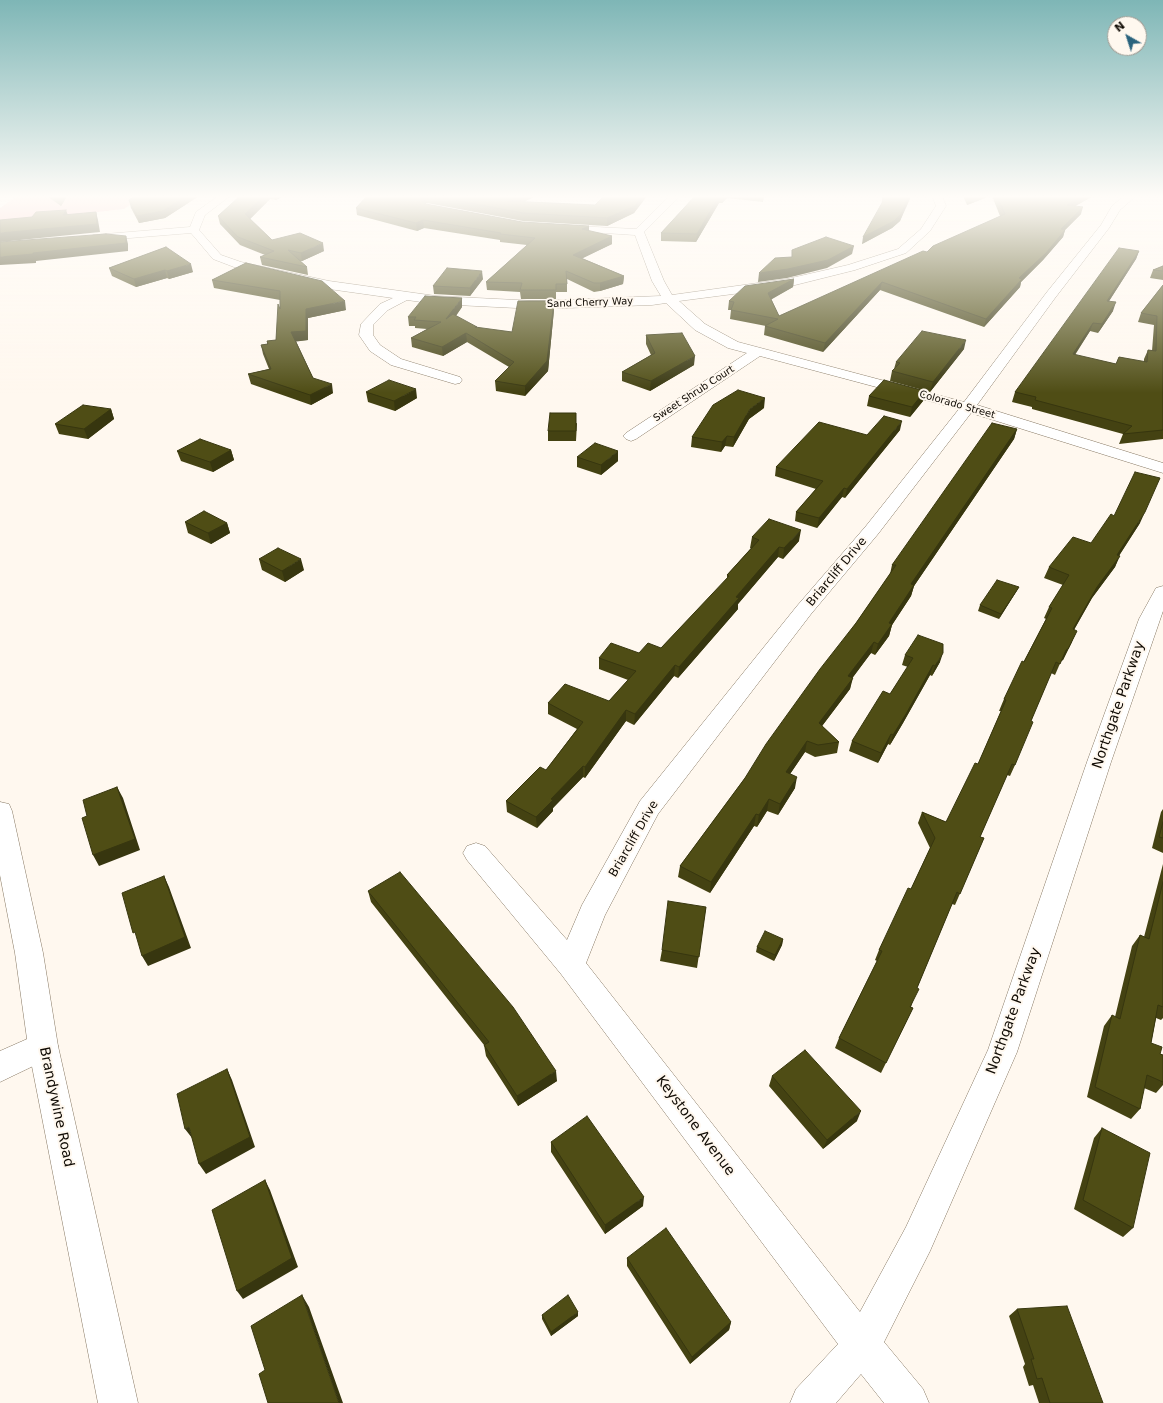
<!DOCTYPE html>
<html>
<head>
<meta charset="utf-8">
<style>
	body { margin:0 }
	#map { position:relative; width:1163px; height:1403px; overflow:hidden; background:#fff8ef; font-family:"DejaVu Sans",sans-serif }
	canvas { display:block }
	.north { position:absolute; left:1107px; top:16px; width:40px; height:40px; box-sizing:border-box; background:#fff8ef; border:1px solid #9f9991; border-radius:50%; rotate:321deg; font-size:11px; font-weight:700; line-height:16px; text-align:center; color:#100b04 }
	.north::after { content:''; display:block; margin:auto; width:14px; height:18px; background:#2a637d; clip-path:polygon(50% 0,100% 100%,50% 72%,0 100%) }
</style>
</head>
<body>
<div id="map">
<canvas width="1163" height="1403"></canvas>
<div class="north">N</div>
</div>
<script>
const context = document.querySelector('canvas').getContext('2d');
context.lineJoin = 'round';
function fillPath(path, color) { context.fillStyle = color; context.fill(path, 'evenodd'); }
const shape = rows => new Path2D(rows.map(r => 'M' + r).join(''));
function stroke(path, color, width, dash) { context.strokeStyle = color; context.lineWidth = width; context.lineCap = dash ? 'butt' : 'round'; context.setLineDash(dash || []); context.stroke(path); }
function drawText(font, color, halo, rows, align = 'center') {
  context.font = font + ' "DejaVu Sans",sans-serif'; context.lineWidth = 4; context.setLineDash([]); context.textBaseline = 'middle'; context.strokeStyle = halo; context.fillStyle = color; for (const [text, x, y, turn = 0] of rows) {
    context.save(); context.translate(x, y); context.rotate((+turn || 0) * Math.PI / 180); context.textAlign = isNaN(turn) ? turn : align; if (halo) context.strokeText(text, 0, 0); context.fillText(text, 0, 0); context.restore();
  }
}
fillPath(shape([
	[17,196,144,196,124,209,0,223,0,208]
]), '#f6babf');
const minor = shape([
	[218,196,230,196,205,215,199,230,221,255,241,262,329,281,436,296,537,301,661,296,652,281,635,235,558,230,553,227,554,225,636,229,669,196,680,196,644,232,664,281,672,295,787,279,848,265,898,249,921,229,936,206,932,196,942,196,946,206,930,231,906,253,855,270,787,287,679,301,705,324,738,342,964,402,1047,292,1101,225,1112,206,1124,196,1136,196,1120,210,1109,228,1055,298,977,405,1163,463,1163,473,971,413,878,534,811,614,658,814,605,915,586,963,860,1312,906,1227,988,1050,1087,762,1139,619,1156,588,1163,586,1163,611,1111,762,1017,1052,930,1251,884,1342,923,1389,929,1403,884,1403,861,1374,836,1403,790,1403,796,1389,838,1344,561,974,467,860,463,853,467,846,476,843,485,846,567,940,582,905,640,801,797,606,866,526,959,409,760,356,636,439,631,441,626,439,623,436,626,433,747,353,728,348,695,330,666,303,652,305,537,309,436,304,407,300,388,310,373,325,373,335,380,345,401,359,460,377,462,380,460,383,455,384,391,365,370,351,359,335,361,324,380,304,393,298,329,289,234,267,213,259,191,233,93,241,88,238,93,235,190,227,196,212,218,196],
	[43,1032,54,1036,58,1046,54,1056,0,1082,0,1051,43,1032]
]);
const secondary = shape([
	[0,802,9,804,12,811,43,953,58,1046,138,1403,98,1403,28,1046,15,953,0,875,0,802]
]);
stroke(minor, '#877863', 1);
stroke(secondary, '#877863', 1);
fillPath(minor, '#fff');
fillPath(secondary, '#fff');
fillPath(shape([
	[47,196,67,196,61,206],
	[135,196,199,196,165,218,139,223,131,208,129,200],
	[231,196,283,196,276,200,270,199,250,219,272,240,324,251,302,261,300,261,307,267,308,275,262,265,260,257,265,255,240,245,220,224,218,216,238,198],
	[367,196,536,196,524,202,595,205,604,196,647,196,634,213,607,226,523,221,427,203,425,203,426,204,522,222,589,226,589,231,612,236,612,244,582,258,624,276,623,284,600,291,594,292,567,279,567,292,556,292,556,299,521,299,520,292,487,290,486,282,527,245,500,242,500,240,424,228,417,231,357,215,356,208],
	[695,196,764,196,763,202,727,198,722,203,719,203,696,242,661,241,661,233],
	[882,196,910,196,900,221,892,228,862,244,882,204],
	[963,196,990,196,967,205],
	[992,196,1093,196,1075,206,1081,214,1065,230,1063,237,1043,260,1021,282,1020,287,984,327,880,290,823,352,764,335,765,326,766,326,730,319,731,310,728,310,729,301,794,279,793,287,771,299,779,316,927,252,1000,216],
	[166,247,193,272,169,279,167,278,136,287,112,276,109,268],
	[1139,251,1136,259,1109,301,1113,311,1098,333,1090,331,1075,355,1116,364,1119,357,1144,362,1144,359,1148,350,1152,351,1154,325,1138,322,1141,313,1163,285,1163,439,1119,444,1123,434,1032,409,1032,407,1012,402,1015,392],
	[246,263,346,310,308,318,308,340,296,341,313,378,333,393,311,405,251,384,248,374,269,369,263,354,261,345,267,344,267,341,276,340,280,309,280,300,214,288,212,280],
	[1163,266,1163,280,1150,278,1153,270],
	[483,279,470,296,434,294,433,286],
	[462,307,456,316,477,328,512,332,554,310,548,371,525,396,496,391,495,381,509,367,467,342,443,356,412,347,411,338,427,329,415,328,415,326,409,326,408,317],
	[646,335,694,365,650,391,622,381,622,372,651,355,646,344],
	[964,349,930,392,890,381,892,371,894,369,896,362],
	[925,391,923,401,910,417,867,406,869,396],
	[366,392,417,398,395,411,368,402],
	[764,408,749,419,733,447,725,446,721,452,691,447,692,437],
	[111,409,114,419,88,439,59,434,55,424],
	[577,423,576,441,548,441,548,431],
	[1017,429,1014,439,914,586,911,596,892,625,889,636,875,655,871,653,852,678,850,689,822,726,839,742,837,753,815,757,805,752,790,774,795,788,778,815,767,811,757,827,754,826,710,893,678,877,680,866,745,778,856,623,890,574,892,565],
	[900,430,845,498,842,497,817,528,795,521,796,512,816,489,775,476,776,467,867,435],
	[231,450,234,460,213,472,181,461,177,451],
	[577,457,618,461,601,475,577,467],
	[185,522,227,523,230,533,211,544,188,533],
	[1140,523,1119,556,1115,567,1092,598,1074,630,1072,642,1063,660,1061,661,1055,675,1051,673,1031,721,1015,765,1010,776,1007,775,980,837,984,838,955,905,952,904,917,988,911,1007,913,1008,881,1073,835,1048,839,1038,877,961,875,960,879,950,911,889,930,848,918,823,922,812,946,822,978,764,1001,711,999,711,1004,699,1046,619,1044,618,1049,607,1063,585,1044,578,1049,567,1091,543],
	[752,537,799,541,783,559,778,557,738,604,738,609,678,678,674,676,634,725,626,721,585,778,583,777,553,808,553,811,537,828,507,812,506,801,546,770,577,729,548,714,548,703,609,701,628,680,599,669,599,658,639,653,661,648,727,579,727,575,751,548,750,548],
	[259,559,304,570,285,582,262,570],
	[1019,587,1016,592,999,619,978,611,980,605],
	[905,655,940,662,932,676,930,675,903,723,890,745,888,744,878,763,849,751,852,741,890,694,908,667,902,665],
	[1163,809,1163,853,1152,848,1161,812],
	[1163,864,1163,1018,1161,1020,1156,1018,1151,1043,1160,1054,1163,1055,1163,1085,1156,1093,1144,1088,1140,1109,1131,1119,1087,1097,1104,1026,1112,1015,1115,1017,1132,946,1140,935,1144,937],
	[368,891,557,1081,518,1106,486,1056,484,1045,371,902],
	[706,907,697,968,660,961,662,950],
	[783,939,782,945,774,961,756,952,757,947],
	[772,1076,857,1121,823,1149,769,1086],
	[1102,1128,1133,1228,1123,1237,1074,1209,1094,1138],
	[551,1142,643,1206,605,1234,551,1152],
	[627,1258,731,1322,729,1330,690,1364,627,1266],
	[1017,1309,1103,1403,1039,1403,1033,1385,1029,1386,1023,1367,1025,1364,1009,1316],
	[542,1315,578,1316,551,1336,542,1319]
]), '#444212');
fillPath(shape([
	[61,196,67,196,61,206,59,200],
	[186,196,199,196,165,218,139,223,137,216],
	[264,196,270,196,270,199,247,222,245,214],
	[276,196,283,196,276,200],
	[422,196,427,196,427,203,423,204,420,199],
	[520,196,536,196,508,209,508,201],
	[642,196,647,196,634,213,607,226,607,218],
	[719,196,719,203,696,242,697,234],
	[722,196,728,196,727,198,722,203],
	[909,196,910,196,910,199,900,221,892,228,862,244,863,237],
	[973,196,990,196,967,205,969,198],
	[1082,196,1093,196,1065,212,1067,205],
	[1083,207,1081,214,1065,230,1063,237,1043,260,1021,282,1020,287,984,327,986,319,1019,278,1061,229],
	[66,210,69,218,63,215],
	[96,212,98,220,100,232,0,242,0,233],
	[423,220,424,228,417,231,416,223],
	[589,226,589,234,582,229],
	[126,236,128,244,128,251,36,261,36,263,0,265,0,257],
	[612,236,612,244,573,263,573,255],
	[323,243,324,251,302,261,301,253],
	[854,246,852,254,827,268,787,278,758,282,759,273],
	[1139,251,1136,259,1104,309,1107,301],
	[191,264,193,272,169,279,167,271],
	[165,270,167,278,136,287,134,279],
	[482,271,483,279,470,296,470,288],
	[624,276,623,284,600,291,600,283],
	[794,279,793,287,767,302,768,293],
	[882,282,880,290,823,352,825,343],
	[462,298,462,307,447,327,446,319],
	[345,301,346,310,308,318,308,340,293,342,291,332,306,309],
	[554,301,554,310,548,371,525,396,525,386],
	[1116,302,1113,311,1098,333,1102,324],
	[1093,323,1090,331,1069,363,1073,354],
	[466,333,467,342,443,356,442,347],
	[966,340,964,349,930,392,933,382],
	[695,356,694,365,650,391,651,381],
	[332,384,333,393,311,405,310,395],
	[416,389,417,398,395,411,394,401],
	[925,391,923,401,910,417,912,407],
	[765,398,764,408,749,419,733,447,734,437,750,409],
	[111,409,114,419,88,439,84,429],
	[902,421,900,430,845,498,847,489],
	[1017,429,1014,439,914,586,911,596,892,625,889,636,875,655,878,644,911,584],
	[727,436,725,446,721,452,722,442],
	[231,450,234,460,213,472,210,462],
	[618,451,618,461,601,475,601,465],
	[844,488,842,497,817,528,819,518],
	[1145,512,1140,523,1112,566,1117,555],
	[227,523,230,533,211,544,208,533],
	[801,530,799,541,783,559,784,548],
	[779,547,778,557,738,604,738,609,678,678,679,667,736,597],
	[1120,556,1115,567,1092,598,1068,640,1073,629,1097,587],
	[301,559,304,570,285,582,282,571],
	[1019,587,1016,592,999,619,1001,614],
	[1077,631,1063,660,1061,661,1055,675,1066,650],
	[874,642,871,653,851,680,853,678,850,689,816,734,819,723,848,676],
	[943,653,940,662,932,676,935,666],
	[675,665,674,676,634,725,635,714],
	[933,665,930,675,903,723,890,745,893,735],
	[626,710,626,721,585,778,585,767],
	[891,734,888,744,878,763,881,753],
	[807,741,805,752,784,783,786,772],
	[583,766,583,777,553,808,553,811,537,828,536,817,551,799],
	[797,777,795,788,778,815,780,804],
	[117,787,123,798,140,850,99,866,93,855],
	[769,799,767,811,757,827,759,815],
	[756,814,754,826,710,893,711,882],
	[164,876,169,887,191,948,148,966,142,956],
	[783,939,782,945,774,961,775,955],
	[227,1069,232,1080,255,1147,206,1174,199,1164],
	[556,1071,557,1081,518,1106,517,1096],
	[861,1111,857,1121,823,1149,827,1140],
	[189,1127,192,1138,185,1129],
	[265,1180,270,1190,298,1267,243,1299,237,1291],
	[644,1197,643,1206,605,1234,605,1225],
	[302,1295,309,1307,343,1403,339,1403],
	[578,1312,578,1316,551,1336,551,1332],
	[731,1322,729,1330,690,1364,692,1357]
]), '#37360f');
const building = shape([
	[54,196,61,196,59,200,54,196],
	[135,196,186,196,163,211,137,216,129,200,135,196],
	[240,196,264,196,245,214,272,240,300,233,323,243,301,253,288,250,307,267,260,257,274,251,238,237,218,216,240,196],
	[367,196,422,196,420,199,426,204,522,222,589,226,582,229,612,236,573,255,624,276,600,283,594,283,566,271,567,284,556,284,556,290,520,290,522,283,486,282,535,238,500,234,501,233,423,220,416,223,356,208,367,196],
	[433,196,520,196,508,201,595,205,604,196,642,196,635,206,607,218,523,213,433,196],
	[695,196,719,196,697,234,661,233,695,196],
	[883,196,909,196,901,214,894,221,863,237,883,201,883,196],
	[968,196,973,196,969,198,968,196],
	[997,196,1082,196,1067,205,1083,207,1061,229,1065,230,1046,253,1019,278,1022,279,986,319,882,282,825,343,765,326,778,319,731,310,734,302,729,301,745,286,794,279,768,293,779,316,923,251,927,252,933,246,1005,214,997,196],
	[66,210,63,215,96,212,97,224,0,233,0,220,32,217,36,212,66,210],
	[106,234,126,236,126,243,33,253,33,254,0,257,0,242,106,234],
	[826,237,854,246,828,260,788,269,759,273,775,258,792,257,792,250,826,237],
	[166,247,191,264,167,271,165,270,134,279,109,268,166,247],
	[1119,248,1139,251,1107,301,1116,302,1102,324,1093,323,1073,354,1116,364,1119,357,1147,362,1148,350,1156,351,1157,316,1141,313,1163,285,1163,430,1123,434,1132,426,1035,400,1036,397,1015,392,1119,248],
	[246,263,322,281,345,301,306,309,306,331,291,332,313,378,332,384,310,395,248,374,271,369,261,345,268,344,267,341,276,340,278,304,280,309,280,291,212,280,246,263],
	[1163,266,1163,271,1153,270,1163,266],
	[447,268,482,271,470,288,433,286,447,268],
	[425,296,462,298,446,319,453,314,477,327,475,327,512,332,518,301,554,301,547,361,525,386,495,381,514,362,466,333,442,347,411,338,441,322,414,320,416,317,408,317,425,296],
	[922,331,966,340,933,382,892,371,900,363,896,362,922,331],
	[682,333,695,356,651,381,622,372,655,353,646,335,682,333],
	[389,380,416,389,394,401,366,392,389,380],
	[884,380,925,391,912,407,869,396,884,380],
	[738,390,765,398,750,409,734,437,727,436,722,442,692,437,713,405,738,390],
	[83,405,111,409,84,429,55,424,83,405],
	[550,413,576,413,576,431,548,431,550,413],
	[884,416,902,421,847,489,844,488,819,518,796,512,823,481,776,467,819,422,867,435,884,416],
	[992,423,1017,429,911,584,914,585,889,623,892,624,878,644,874,642,848,676,853,678,819,723,839,742,818,745,807,741,786,772,797,777,780,804,769,799,759,815,756,814,711,882,680,866,745,778,766,744,820,669,856,623,896,565,892,565,992,423],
	[200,439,231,450,210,462,177,451,200,439],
	[595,443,618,451,601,465,577,457,595,443],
	[1135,472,1160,478,1145,512,1117,555,1120,556,1097,587,1073,629,1077,631,1068,649,1066,650,1060,664,1056,662,1031,721,1033,722,1015,765,1012,764,980,837,984,838,960,894,957,892,917,988,919,989,910,1007,913,1008,886,1063,839,1038,882,951,879,950,908,888,911,889,935,838,922,812,946,822,975,763,978,764,1006,700,1004,699,1022,661,1024,662,1052,608,1049,607,1069,575,1049,567,1073,537,1091,543,1111,514,1114,516,1135,472],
	[204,511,227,523,208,533,185,522,204,511],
	[769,519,801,530,784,548,779,547,736,597,739,598,679,667,675,665,635,714,626,710,585,767,583,766,551,799,553,800,536,817,506,801,540,767,546,770,583,722,548,703,565,684,609,701,636,671,599,658,611,643,639,653,648,643,661,648,729,576,727,575,759,540,752,537,769,519],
	[278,548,301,559,282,571,259,559,278,548],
	[997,580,1019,587,1001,614,980,605,997,580],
	[918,635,943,644,943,653,935,666,933,665,906,714,893,735,891,734,881,753,852,741,883,691,890,694,913,658,905,655,918,635],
	[117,787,135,839,93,855,82,818,87,816,83,800,117,787],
	[1163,822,1163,838,1159,837,1163,822],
	[400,872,513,1007,556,1071,517,1096,484,1045,489,1042,368,891,400,872],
	[164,876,185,937,142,956,135,932,133,933,122,893,164,876],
	[1163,882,1163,1007,1158,1005,1151,1043,1162,1047,1160,1054,1163,1055,1163,1082,1147,1075,1140,1109,1095,1087,1112,1015,1120,1019,1140,935,1149,939,1163,882],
	[668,901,706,907,699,957,662,950,668,901],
	[765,931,783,939,775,955,757,947,765,931],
	[805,1050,861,1111,827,1140,772,1076,805,1050],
	[227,1069,250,1137,199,1164,189,1127,185,1129,177,1094,227,1069],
	[587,1116,644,1197,605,1225,551,1142,587,1116],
	[1102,1128,1150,1153,1133,1228,1083,1200,1102,1128],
	[265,1180,292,1258,237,1291,212,1210,265,1180],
	[666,1228,731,1322,692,1357,627,1258,666,1228],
	[302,1295,339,1403,268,1403,259,1374,265,1370,251,1326,302,1295],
	[568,1295,578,1312,551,1332,542,1315,568,1295],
	[1067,1306,1103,1403,1050,1403,1042,1378,1037,1379,1031,1359,1034,1359,1017,1309,1067,1306]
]);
fillPath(building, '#4f4d15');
stroke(building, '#37360f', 1);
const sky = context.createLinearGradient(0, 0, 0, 393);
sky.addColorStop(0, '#7eb6b6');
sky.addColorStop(0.5, '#fffcf8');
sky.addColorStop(1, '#fffcf800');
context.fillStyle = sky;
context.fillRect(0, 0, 1163, 393);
drawText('10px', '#100b04', '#fff8ef', [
	["Sand Cherry Way",590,303,-2],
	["Sweet Shrub Court",694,394,-33],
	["Colorado Street",957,405,16]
]);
drawText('12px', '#100b04', '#fff8ef', [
	["Briarcliff Drive",837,572,-50],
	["Briarcliff Drive",634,839,-60]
]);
drawText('14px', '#100b04', '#fff8ef', [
	["Northgate Parkway",1119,705,-71],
	["Northgate Parkway",1014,1011,-70],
	["Brandywine Road",56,1107,78],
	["Keystone Avenue",695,1126,53]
]);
</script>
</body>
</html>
